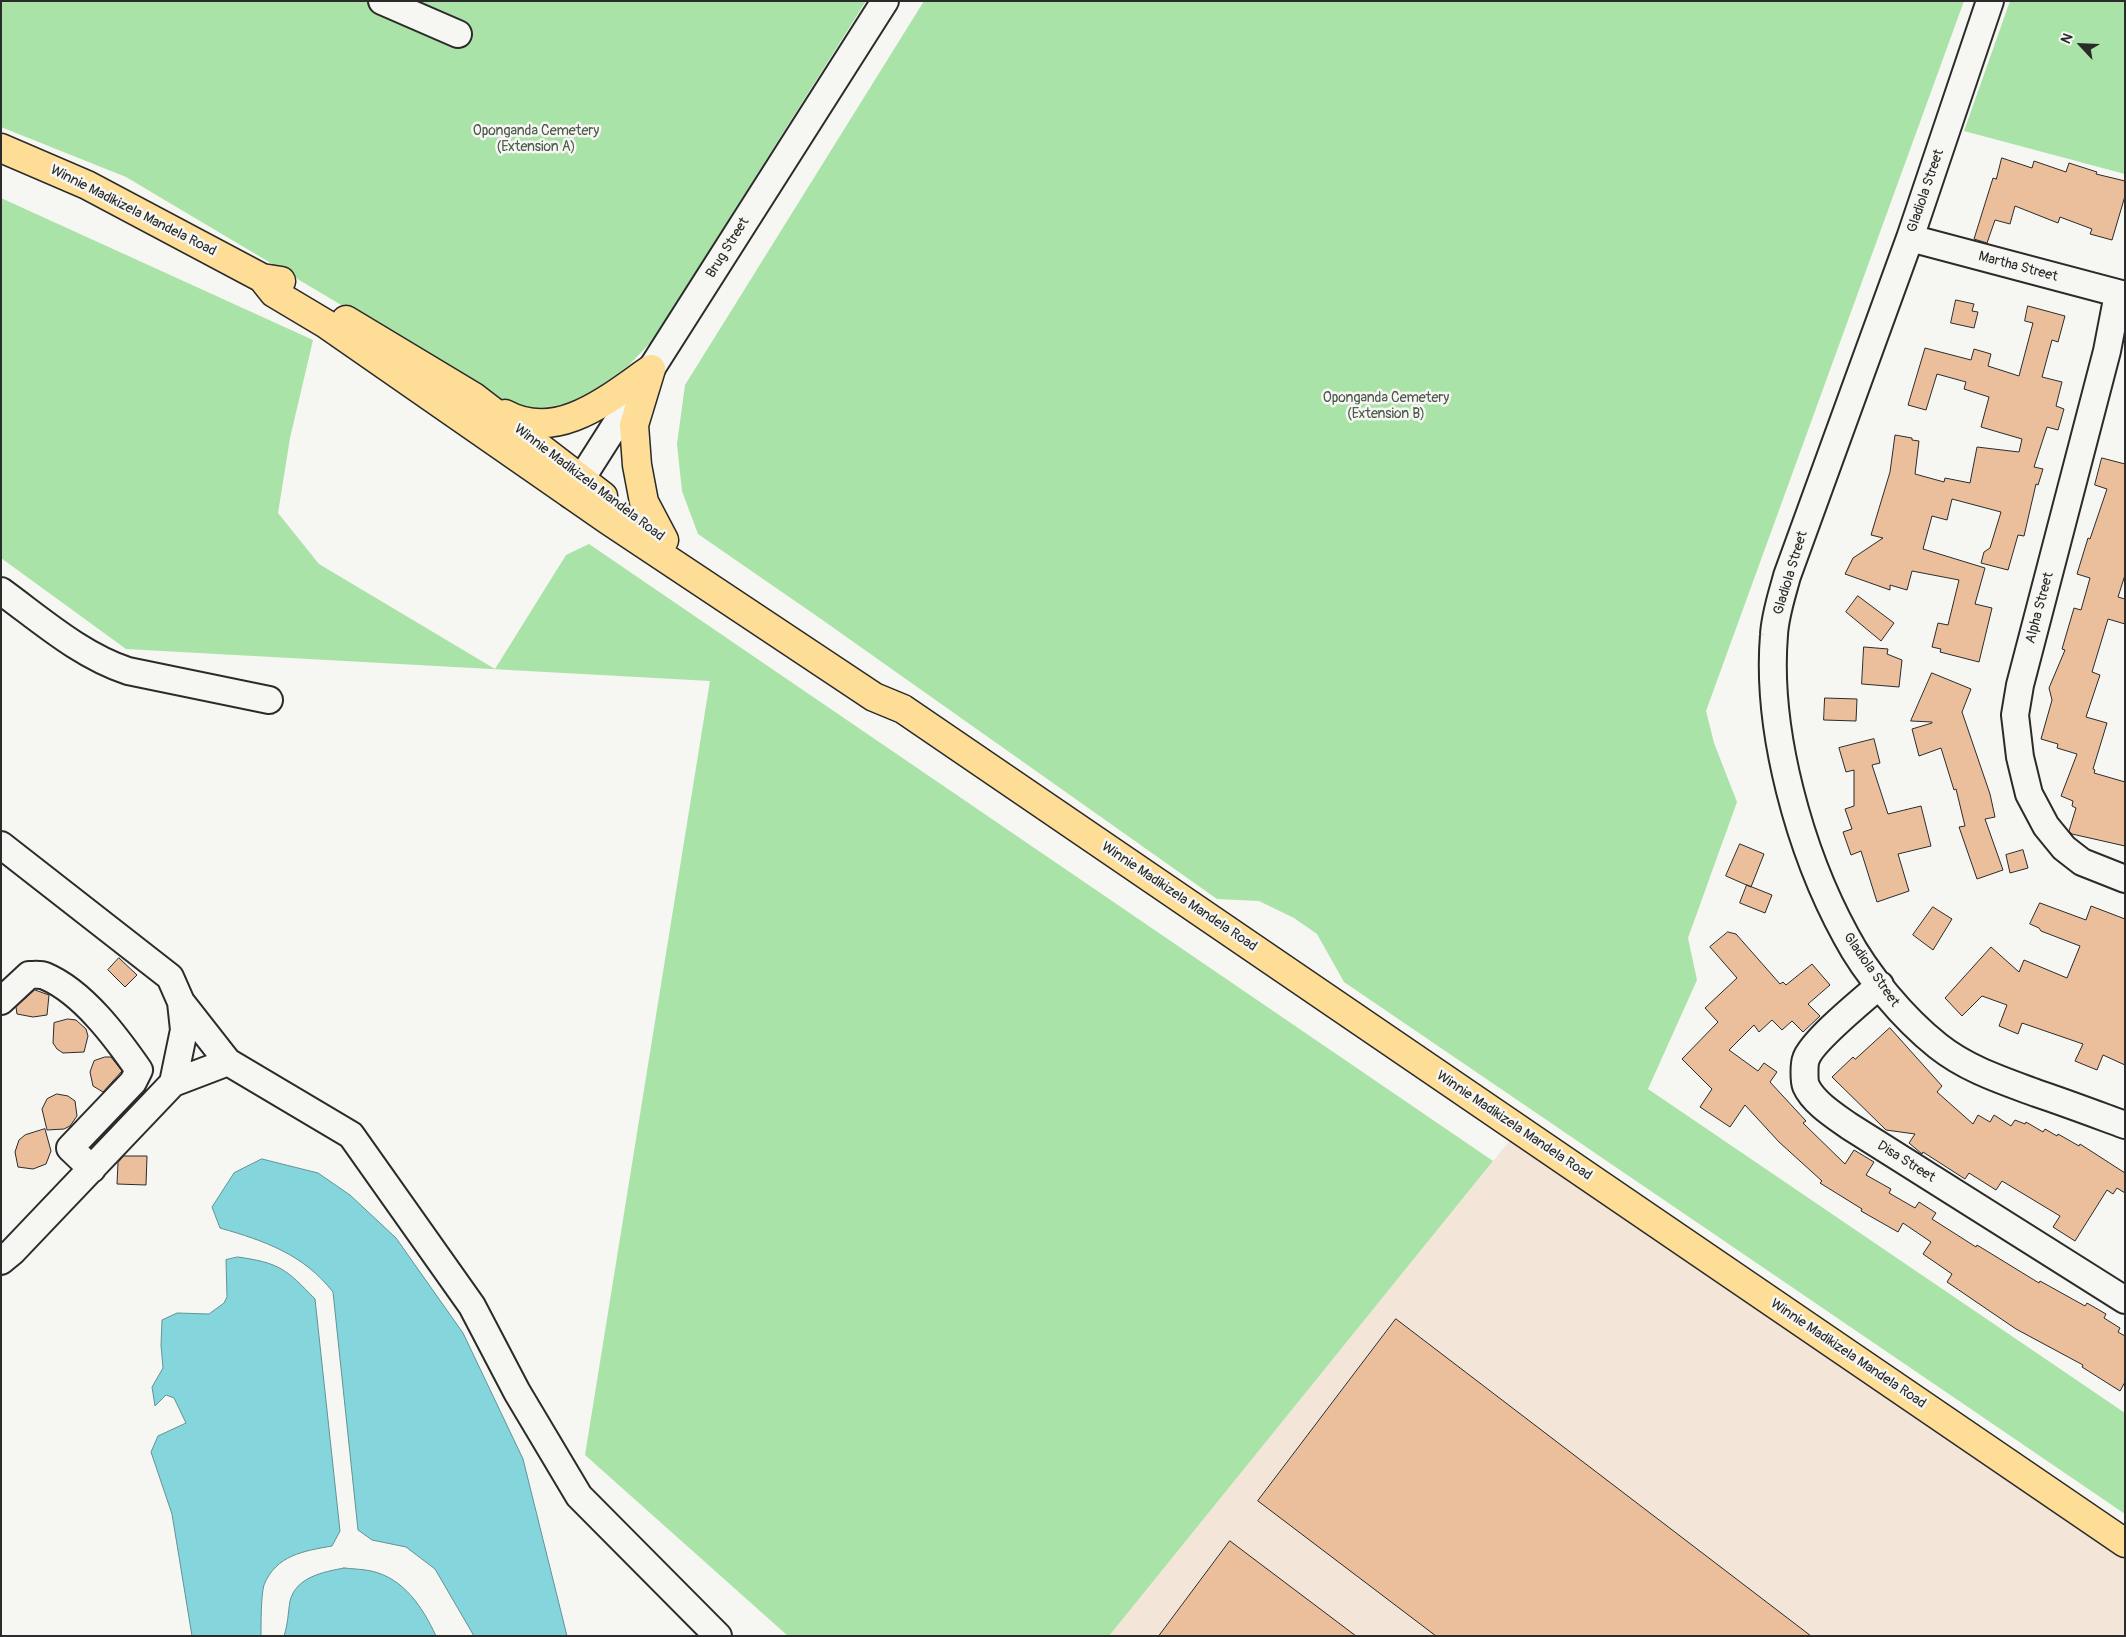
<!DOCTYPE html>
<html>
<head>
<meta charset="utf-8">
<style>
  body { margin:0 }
  #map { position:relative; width:2126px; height:1637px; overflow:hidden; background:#f6f6f2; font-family:Pangolin,sans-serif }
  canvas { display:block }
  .frame { position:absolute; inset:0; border:2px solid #2b2b2b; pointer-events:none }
  .north { position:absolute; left:2056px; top:20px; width:50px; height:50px; -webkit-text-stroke:4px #f6f6f2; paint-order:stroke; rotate:295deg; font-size:14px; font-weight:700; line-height:20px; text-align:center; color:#2b2b2b }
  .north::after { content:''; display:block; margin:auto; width:18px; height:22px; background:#2b2b2b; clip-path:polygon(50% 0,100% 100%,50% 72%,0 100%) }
</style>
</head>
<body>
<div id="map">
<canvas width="2126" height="1637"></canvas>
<div class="frame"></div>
<div class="north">N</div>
</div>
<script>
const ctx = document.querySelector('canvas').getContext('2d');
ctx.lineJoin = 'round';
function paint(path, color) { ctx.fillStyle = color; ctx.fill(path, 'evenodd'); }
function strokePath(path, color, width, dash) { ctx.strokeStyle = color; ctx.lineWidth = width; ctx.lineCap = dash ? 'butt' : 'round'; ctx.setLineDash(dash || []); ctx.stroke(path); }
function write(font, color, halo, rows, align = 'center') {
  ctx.font = font + ' Pangolin,sans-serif'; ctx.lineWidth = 5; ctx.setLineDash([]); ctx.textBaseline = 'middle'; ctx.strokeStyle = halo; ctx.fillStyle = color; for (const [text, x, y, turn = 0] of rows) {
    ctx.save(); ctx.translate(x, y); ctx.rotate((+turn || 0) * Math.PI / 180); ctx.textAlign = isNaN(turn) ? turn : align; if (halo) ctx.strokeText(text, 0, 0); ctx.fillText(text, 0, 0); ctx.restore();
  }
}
paint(new Path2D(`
  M 1519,1129 L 2125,1541 L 2125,1636 L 1109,1636 Z`), '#f3e6d8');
paint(new Path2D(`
  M 1,1 L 866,1 L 652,341 L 628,366 L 577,402 L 534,409 L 506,403 L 126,177 L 1,127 Z
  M 924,1 L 1964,1 L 1706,711 L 1714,743 L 1737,802 L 1688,938 L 1697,980 L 1648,1089 L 2125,1413 L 2125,1514 L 1344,982 L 1317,934 L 1294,918 L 1259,901 L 1217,899 L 821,619 L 698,534 L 682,491 L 677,444 L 685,385 Z
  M 2010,1 L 2125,1 L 2125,174 L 1964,131 Z
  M 1,198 L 313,340 L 290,438 L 278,513 L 319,564 L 495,669 L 566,555 L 589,544 L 1493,1161 L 1109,1636 L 788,1636 L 585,1455 L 710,681 L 126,649 L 1,558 Z`), '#aae3a7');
const water = new Path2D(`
  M 262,1159 L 318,1173 L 350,1195 L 396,1238 L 463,1333 L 523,1459 L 567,1636 L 474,1636 L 435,1569 L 406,1547 L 372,1540 L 358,1530 L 333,1292 C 303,1254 265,1241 220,1228 L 212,1207 L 234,1173 Z
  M 238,1257 C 280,1263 286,1269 315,1299 L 340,1531 L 332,1546 C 304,1551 276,1555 264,1585 C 261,1595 261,1623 261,1636 L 192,1636 L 172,1514 L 151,1452 L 158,1436 L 186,1423 L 174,1398 L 166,1395 L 155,1406 L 152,1387 L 163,1368 L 161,1345 L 162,1320 L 177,1313 L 209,1314 L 224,1303 L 227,1297 L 226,1260 Z
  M 344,1568 C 353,1569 362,1569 371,1571 C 404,1578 423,1608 436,1636 L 284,1636 C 288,1624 288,1613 290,1601 C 296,1577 323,1572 344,1568 Z`);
paint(water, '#85d6dc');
strokePath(water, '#619295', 1);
const building = new Path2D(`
  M 2002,158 L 2032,168 L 2034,161 L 2066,172 L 2069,163 L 2097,172 L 2096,174 L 2125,181 L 2125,196 L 2112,240 L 2090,234 L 2092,229 L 2060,217 L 2058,223 L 2015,206 L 2010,224 L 1995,220 L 1987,243 L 1974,239 L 1993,178 L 1996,179 Z
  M 1956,300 L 1974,304 L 1972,311 L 1978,312 L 1974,328 L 1951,323 Z
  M 2028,306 L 2065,316 L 2058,342 L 2052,340 L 2042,377 L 2062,382 L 2056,406 L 2064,409 L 2058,430 L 2047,427 L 2034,467 L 2043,469 L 2038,485 L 2036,484 L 2024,536 L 2018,535 L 2008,570 L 1981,563 L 1984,552 L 1990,548 L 2001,512 L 1952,499 L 1947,520 L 1932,516 L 1923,549 L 1985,568 L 1975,604 L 1992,608 L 1979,662 L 1940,652 L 1941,649 L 1932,647 L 1938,623 L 1948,625 L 1959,580 L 1912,571 L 1907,590 L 1890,585 L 1890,590 L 1845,574 L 1853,558 L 1883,538 L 1871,535 L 1890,472 L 1895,435 L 1912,438 L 1912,440 L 1919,441 L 1915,474 L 1944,482 L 1945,478 L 1970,483 L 1977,447 L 2019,452 L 2022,439 L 1981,427 L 1989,397 L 1964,389 L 1966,382 L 1937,374 L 1926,410 L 1908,405 L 1925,348 L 1971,360 L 1974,349 L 1991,354 L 1988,366 L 2019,376 L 2033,323 L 2025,321 Z
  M 2102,458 L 2125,464 L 2125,575 L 2118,597 L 2125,599 L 2125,624 L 2108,619 L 2092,672 L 2100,675 L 2086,717 L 2107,723 L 2093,769 L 2095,770 L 2094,773 L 2125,782 L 2125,846 L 2072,834 L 2069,831 L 2076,808 L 2072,806 L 2073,801 L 2061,796 L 2077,754 L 2057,748 L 2058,744 L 2041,739 L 2052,700 L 2049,688 L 2065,650 L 2062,649 L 2074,608 L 2081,610 L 2090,578 L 2077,574 L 2088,538 L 2090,539 L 2107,489 L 2095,485 Z
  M 1858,596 L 1894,623 L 1881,641 L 1846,612 Z
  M 1864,647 L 1888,649 L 1887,654 L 1902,660 L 1899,687 L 1862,684 Z
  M 1932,673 L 1971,689 L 1962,712 L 1990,794 L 1995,817 L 1985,819 L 2003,870 L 1977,879 L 1959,827 L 1965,826 L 1956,789 L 1954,790 L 1941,748 L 1919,756 L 1912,729 L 1932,723 L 1932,722 L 1911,721 Z
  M 1825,698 L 1857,699 L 1856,721 L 1824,720 Z
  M 1874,739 L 1880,763 L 1872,765 L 1888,814 L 1921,806 L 1931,846 L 1898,854 L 1909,891 L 1877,902 L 1861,851 L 1851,855 L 1843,832 L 1852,829 L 1845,809 L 1854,806 L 1854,770 L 1846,772 L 1839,748 Z
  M 1740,844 L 1764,854 L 1751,887 L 1726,876 Z
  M 2023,850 L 2028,868 L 2010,873 L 2006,855 Z
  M 1747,885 L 1772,895 L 1765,913 L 1740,903 Z
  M 2040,903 L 2086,920 L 2091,906 L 2125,919 L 2125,1065 L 2103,1055 L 2097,1070 L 2075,1061 L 2083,1044 L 2022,1023 L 2018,1034 L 1999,1026 L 2007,1005 L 1982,996 L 1962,1016 L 1945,998 L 1991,947 L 2019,972 L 2024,960 L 2067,978 L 2080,946 L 2041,931 L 2039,928 L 2030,924 Z
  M 1933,907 L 1952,919 L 1933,950 L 1913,935 Z
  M 1728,932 L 1736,934 L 1780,984 L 1783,982 L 1786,985 L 1812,964 L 1830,985 L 1808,1004 L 1820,1016 L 1803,1032 L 1792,1021 L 1782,1030 L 1772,1020 L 1759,1032 L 1754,1025 L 1729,1050 L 1758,1071 L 1764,1063 L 1777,1072 L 1770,1082 L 1806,1121 L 1803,1123 L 1845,1164 L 1854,1150 L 1874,1162 L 1866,1175 L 1891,1189 L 1889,1193 L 1915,1208 L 1919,1202 L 1936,1213 L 1932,1219 L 1976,1247 L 1977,1245 L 2039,1283 L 2040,1281 L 2085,1306 L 2087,1303 L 2106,1314 L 2104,1318 L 2120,1328 L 2118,1332 L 2125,1336 L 2125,1382 L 2120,1391 L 2082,1367 L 2083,1365 L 2016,1329 L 1947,1282 L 1952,1274 L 1923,1254 L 1931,1242 L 1903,1223 L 1898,1232 L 1861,1211 L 1862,1209 L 1820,1183 L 1822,1181 L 1779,1142 L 1745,1105 L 1730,1127 L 1700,1107 L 1712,1089 L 1682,1059 L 1718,1022 L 1705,1008 L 1737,978 L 1710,947 Z
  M 119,958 L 137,975 L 125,987 L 108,970 Z
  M 35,990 L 49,995 L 47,1015 L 33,1017 L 17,1014 L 16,1007 Z
  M 68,1019 L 76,1020 L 86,1029 L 88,1036 L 84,1052 L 63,1053 L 57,1049 L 53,1043 L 54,1023 Z
  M 1890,1028 L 1942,1086 L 1937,1092 L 1973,1124 L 1978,1115 L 1990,1122 L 1994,1115 L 2011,1126 L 2015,1120 L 2025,1124 L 2026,1122 L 2043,1132 L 2045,1129 L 2057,1136 L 2058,1134 L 2079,1146 L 2080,1144 L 2125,1173 L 2125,1193 L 2117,1188 L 2113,1194 L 2107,1190 L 2075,1241 L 2053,1227 L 2060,1216 L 2002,1181 L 1996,1190 L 1969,1173 L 1965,1179 L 1923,1152 L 1922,1154 L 1909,1143 L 1915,1134 L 1886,1130 L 1832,1077 L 1853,1057 L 1855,1059 Z
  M 105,1057 L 111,1057 L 122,1071 L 103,1092 L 93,1086 L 90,1072 L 94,1061 Z
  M 57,1094 L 68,1096 L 75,1101 L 77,1116 L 70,1126 L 64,1129 L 47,1130 L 42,1109 L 47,1099 Z
  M 45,1129 L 51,1151 L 46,1164 L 33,1169 L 18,1167 L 15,1152 L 19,1140 L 25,1135 Z
  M 124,1156 L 147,1156 L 146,1185 L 117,1184 L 118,1163 Z
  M 1396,1319 L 1811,1636 L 1436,1636 L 1258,1501 Z
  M 1230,1541 L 1356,1636 L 1159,1636 Z`);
paint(building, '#ecbf9c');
strokePath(building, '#2b2b2b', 1);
const minor = new Path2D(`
  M 382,1 L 458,34
  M 1990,1 L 1910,238 L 1787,576 C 1782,595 1775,615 1774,635 C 1766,731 1800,852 1846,936 C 1866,974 1904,1019 1938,1046 C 1967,1069 2001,1080 2036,1093 C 2066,1103 2095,1114 2125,1125
  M 1910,238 L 2125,295
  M 2118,294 L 2107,351 L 2020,685 L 2015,715 L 2020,757 L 2029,794 L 2046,826 L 2064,848 L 2082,862 L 2125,879
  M 571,495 L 885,1
  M 1,591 C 41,620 80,655 128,671 L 269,700
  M 1,845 L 170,977 L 181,1002 L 184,1030 L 173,1083
  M 1880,985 C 1864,999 1812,1041 1806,1059 C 1804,1064 1804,1081 1806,1086 C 1813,1102 1835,1116 1849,1126 L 2125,1300
  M 1,1001 L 29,975 C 34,975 40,974 45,976 C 83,992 116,1037 139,1070 L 133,1082 L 70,1148 L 92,1169
  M 181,1002 L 228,1062
  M 1,1261 L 12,1252 L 173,1083 L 228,1062 L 351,1135 L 472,1306 L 517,1392 L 579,1496 L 718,1636`);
const major = new Path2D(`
  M 1,148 L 87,185 L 262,278 L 281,281
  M 262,278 L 274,293 L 326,324 L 608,520 L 874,697 L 903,709 L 2125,1543
  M 346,320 L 474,397 L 603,496
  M 651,369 L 634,425 L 637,465 L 644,502 L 664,540
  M 505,414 C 558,443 609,398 651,369`);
strokePath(minor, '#2b2b2b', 30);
strokePath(major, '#2b2b2b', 31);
strokePath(minor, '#f6f6f2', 26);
strokePath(major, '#fedd96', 28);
write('14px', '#4b594a', '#f6f6f2', [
  ["Oponganda Cemetery",536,131],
  ["(Extension A)",536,147],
  ["Oponganda Cemetery",1386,398],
  ["(Extension B)",1386,414]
]);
write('14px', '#2b2b2b', '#f6f6f2', [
  ["Gladiola Street",1926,191,-71],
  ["Winnie Madikizela Mandela Road",133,211,27],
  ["Brug Street",728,248,-58],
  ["Martha Street",2018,267,15],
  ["Winnie Madikizela Mandela Road",589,483,37],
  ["Gladiola Street",1791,573,-73],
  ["Alpha Street",2040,608,-75],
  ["Winnie Madikizela Mandela Road",1179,897,34],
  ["Gladiola Street",1871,970,55],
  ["Winnie Madikizela Mandela Road",1514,1126,34],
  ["Disa Street",1906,1162,32],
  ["Winnie Madikizela Mandela Road",1848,1354,34]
]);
</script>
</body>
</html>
